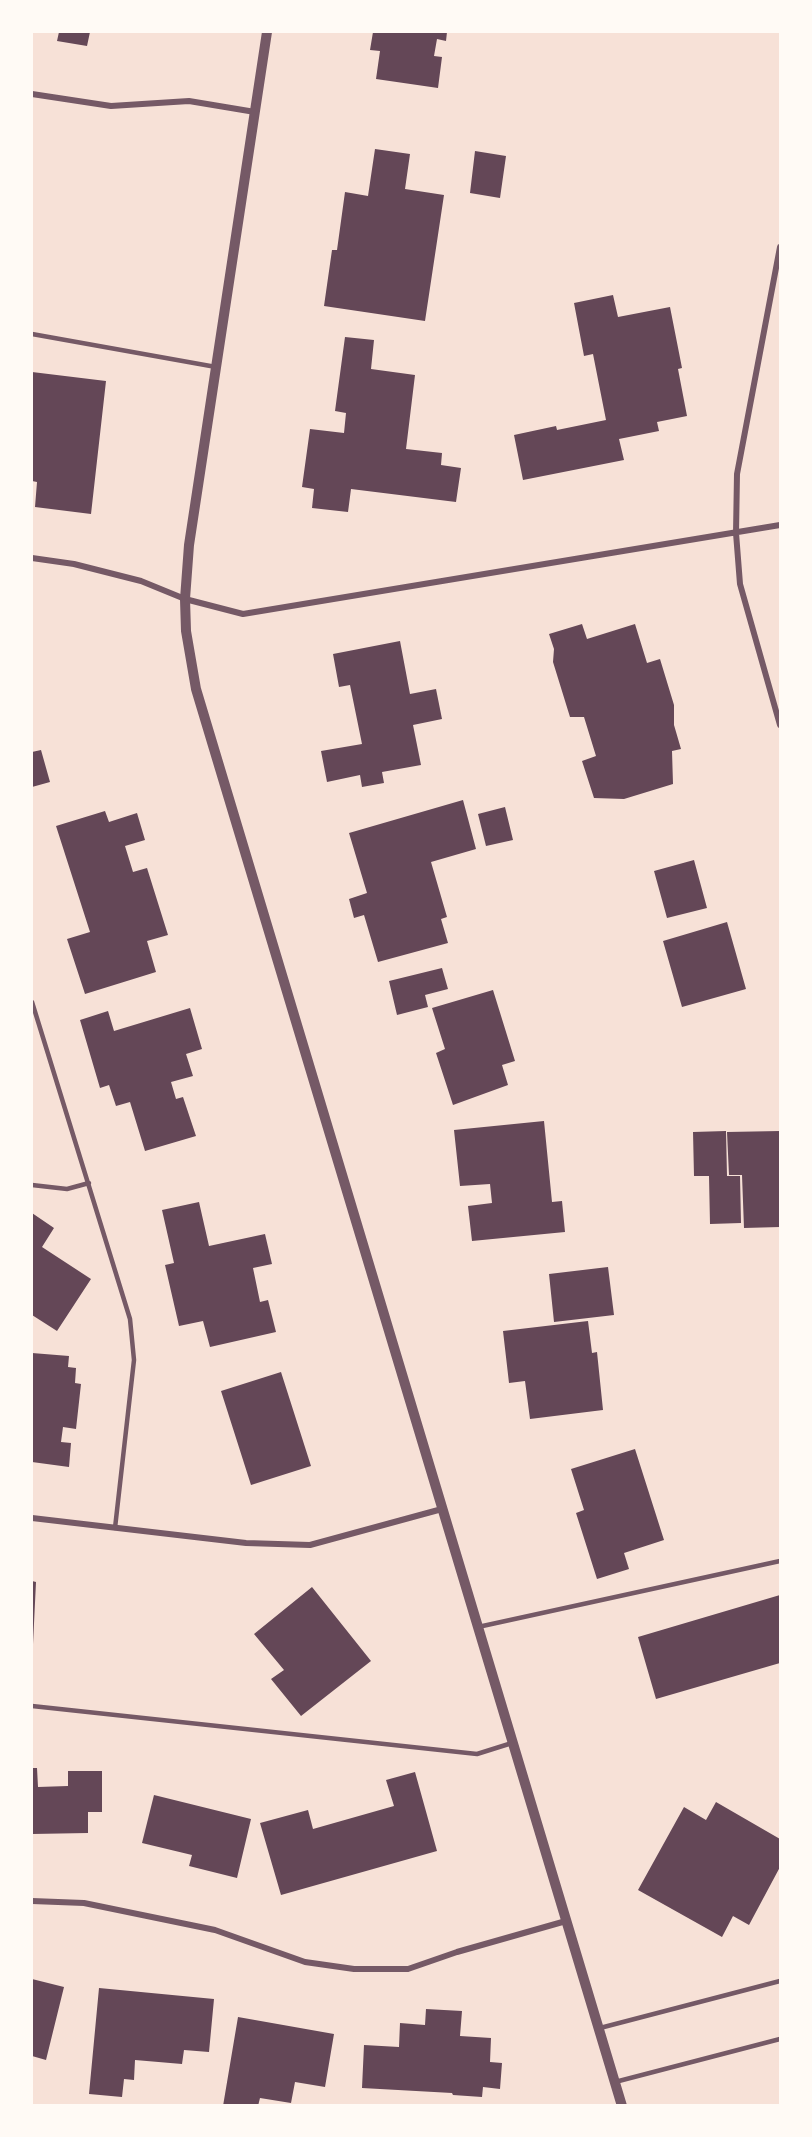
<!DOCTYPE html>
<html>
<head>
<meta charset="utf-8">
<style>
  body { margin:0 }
  #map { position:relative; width:812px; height:2137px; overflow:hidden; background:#f7e1d7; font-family:"Nunito Sans",sans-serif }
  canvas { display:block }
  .frame { position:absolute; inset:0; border:33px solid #fffaf5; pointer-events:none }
</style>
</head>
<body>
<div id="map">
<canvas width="812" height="2137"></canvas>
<div class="frame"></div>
</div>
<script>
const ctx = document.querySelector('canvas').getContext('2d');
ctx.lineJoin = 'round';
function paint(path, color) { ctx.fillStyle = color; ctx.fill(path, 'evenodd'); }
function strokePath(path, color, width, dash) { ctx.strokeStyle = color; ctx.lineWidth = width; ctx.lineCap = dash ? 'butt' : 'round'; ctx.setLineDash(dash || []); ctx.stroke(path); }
paint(new Path2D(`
  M 59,32 L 90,32 L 87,46 L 57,41 Z
  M 373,32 L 447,32 L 446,41 L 437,39 L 434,56 L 442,57 L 438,88 L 376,79 L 380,51 L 370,50 Z
  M 375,149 L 410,154 L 405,189 L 444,195 L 425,321 L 324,306 L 332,250 L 337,250 L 345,192 L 368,196 Z
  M 475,151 L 506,156 L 500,198 L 470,193 Z
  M 613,295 L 618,317 L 670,307 L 682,368 L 678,369 L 687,416 L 657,422 L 659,431 L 619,439 L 624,460 L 523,480 L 514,435 L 556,426 L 557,430 L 606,420 L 593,354 L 584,356 L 574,303 Z
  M 345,337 L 374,340 L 371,369 L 415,375 L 406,449 L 442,453 L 441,465 L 461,468 L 456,502 L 351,489 L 348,512 L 312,508 L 314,489 L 302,487 L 310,429 L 344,433 L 346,413 L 335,411 Z
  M 32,372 L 106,381 L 91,514 L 35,507 L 37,482 L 32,481 Z
  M 582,624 L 587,639 L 635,624 L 647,663 L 660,659 L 674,705 L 674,725 L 681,749 L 672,751 L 673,784 L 624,799 L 594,798 L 582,761 L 596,756 L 584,717 L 570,717 L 553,662 L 554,649 L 549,634 Z
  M 400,641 L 410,694 L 436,689 L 442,719 L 413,725 L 421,765 L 382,772 L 384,783 L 362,787 L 360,775 L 327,782 L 321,751 L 362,744 L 350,685 L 339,687 L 333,654 Z
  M 41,750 L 50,782 L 32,787 L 32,752 Z
  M 463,800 L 476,849 L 431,862 L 447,917 L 441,919 L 448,943 L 378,962 L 364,915 L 354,918 L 349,899 L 367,893 L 349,833 Z
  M 505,807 L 513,840 L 486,846 L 478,814 Z
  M 105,811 L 109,822 L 137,813 L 145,840 L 125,846 L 133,872 L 147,868 L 168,935 L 147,941 L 156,972 L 85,994 L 67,939 L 90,932 L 56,826 Z
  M 694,860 L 707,908 L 667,918 L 654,871 Z
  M 727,922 L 746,989 L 682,1007 L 663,941 Z
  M 442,968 L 448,989 L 425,995 L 428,1007 L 397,1015 L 389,981 Z
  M 493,990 L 515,1061 L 502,1065 L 508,1085 L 453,1105 L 436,1053 L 445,1049 L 432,1008 Z
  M 190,1008 L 202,1049 L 186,1054 L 193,1076 L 171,1082 L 176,1099 L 183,1097 L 196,1136 L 145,1151 L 130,1102 L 116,1106 L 109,1085 L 100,1088 L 80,1020 L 108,1011 L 114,1031 Z
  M 544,1121 L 552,1202 L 562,1201 L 565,1232 L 472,1241 L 468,1206 L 492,1203 L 490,1184 L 460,1186 L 454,1130 Z
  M 726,1131 L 727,1176 L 740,1176 L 741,1223 L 710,1224 L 709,1176 L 694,1176 L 693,1132 Z
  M 780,1131 L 780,1227 L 744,1228 L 742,1175 L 729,1175 L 727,1132 Z
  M 199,1202 L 209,1246 L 265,1234 L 272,1264 L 253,1268 L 260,1302 L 268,1300 L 276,1332 L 210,1347 L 203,1321 L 179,1326 L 165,1265 L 174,1263 L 162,1210 Z
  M 32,1213 L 54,1228 L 42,1247 L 91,1279 L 57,1331 L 32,1315 Z
  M 608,1267 L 614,1315 L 554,1322 L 549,1274 Z
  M 588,1321 L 592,1353 L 597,1352 L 603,1410 L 530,1419 L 525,1381 L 509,1383 L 503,1331 Z
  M 32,1353 L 69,1356 L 68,1367 L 76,1368 L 75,1383 L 81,1384 L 76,1429 L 63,1427 L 61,1442 L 71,1443 L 69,1467 L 32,1462 Z
  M 281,1372 L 311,1466 L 251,1485 L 221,1391 Z
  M 635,1449 L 664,1540 L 624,1553 L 629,1569 L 597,1579 L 576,1513 L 584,1510 L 571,1469 Z
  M 32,1581 L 36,1582 L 33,1644 L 32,1644 Z
  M 312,1587 L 371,1661 L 301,1716 L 271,1679 L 284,1670 L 254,1634 Z
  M 780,1595 L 780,1663 L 656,1699 L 638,1637 Z
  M 32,1768 L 37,1768 L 38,1787 L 68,1786 L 68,1771 L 102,1771 L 102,1812 L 88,1812 L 88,1833 L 32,1834 Z
  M 415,1772 L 437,1851 L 281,1895 L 260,1823 L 308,1810 L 313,1829 L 394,1806 L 386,1780 Z
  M 154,1795 L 251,1819 L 237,1878 L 189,1866 L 192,1855 L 142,1843 Z
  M 716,1802 L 780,1839 L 780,1867 L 749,1925 L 733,1916 L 722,1937 L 638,1890 L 684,1807 L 706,1820 Z
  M 32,1979 L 64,1987 L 46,2060 L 32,2056 Z
  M 99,1988 L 214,1999 L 209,2052 L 184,2050 L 182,2064 L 135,2060 L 134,2080 L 124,2079 L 122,2097 L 89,2094 Z
  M 426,2009 L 462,2011 L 460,2036 L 491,2038 L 490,2062 L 502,2063 L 500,2089 L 483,2087 L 482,2097 L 453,2095 L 452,2093 L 362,2088 L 364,2045 L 399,2047 L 400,2023 L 425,2025 Z
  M 238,2017 L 334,2034 L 325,2087 L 295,2082 L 291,2103 L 260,2098 L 258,2106 L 223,2106 Z`), '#644757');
strokePath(new Path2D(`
  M 32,334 L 216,367
  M 32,1002 L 130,1319 L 134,1360 L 115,1528
  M 32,1185 L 67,1189 L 89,1183
  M 478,1627 L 780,1561
  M 32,1706 L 477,1754 L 512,1743
  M 600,2028 L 780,1981
  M 615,2082 L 780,2039`), '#755966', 4.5);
strokePath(new Path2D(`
  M 32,94 L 111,106 L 189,101 L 255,112
  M 780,247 L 737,474 L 736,533 L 740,584 L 780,725
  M 32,558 L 74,564 L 141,581 L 185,599 L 243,614 L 780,525
  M 32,1518 L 246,1543 L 310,1545 L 442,1509
  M 32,1901 L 84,1903 L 215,1930 L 305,1962 L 354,1969 L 408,1969 L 457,1952 L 566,1921`), '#755966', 6);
strokePath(new Path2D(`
  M 267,32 L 189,545 L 185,599 L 186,631 L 196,689 L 622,2106`), '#755966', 10);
</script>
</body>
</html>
